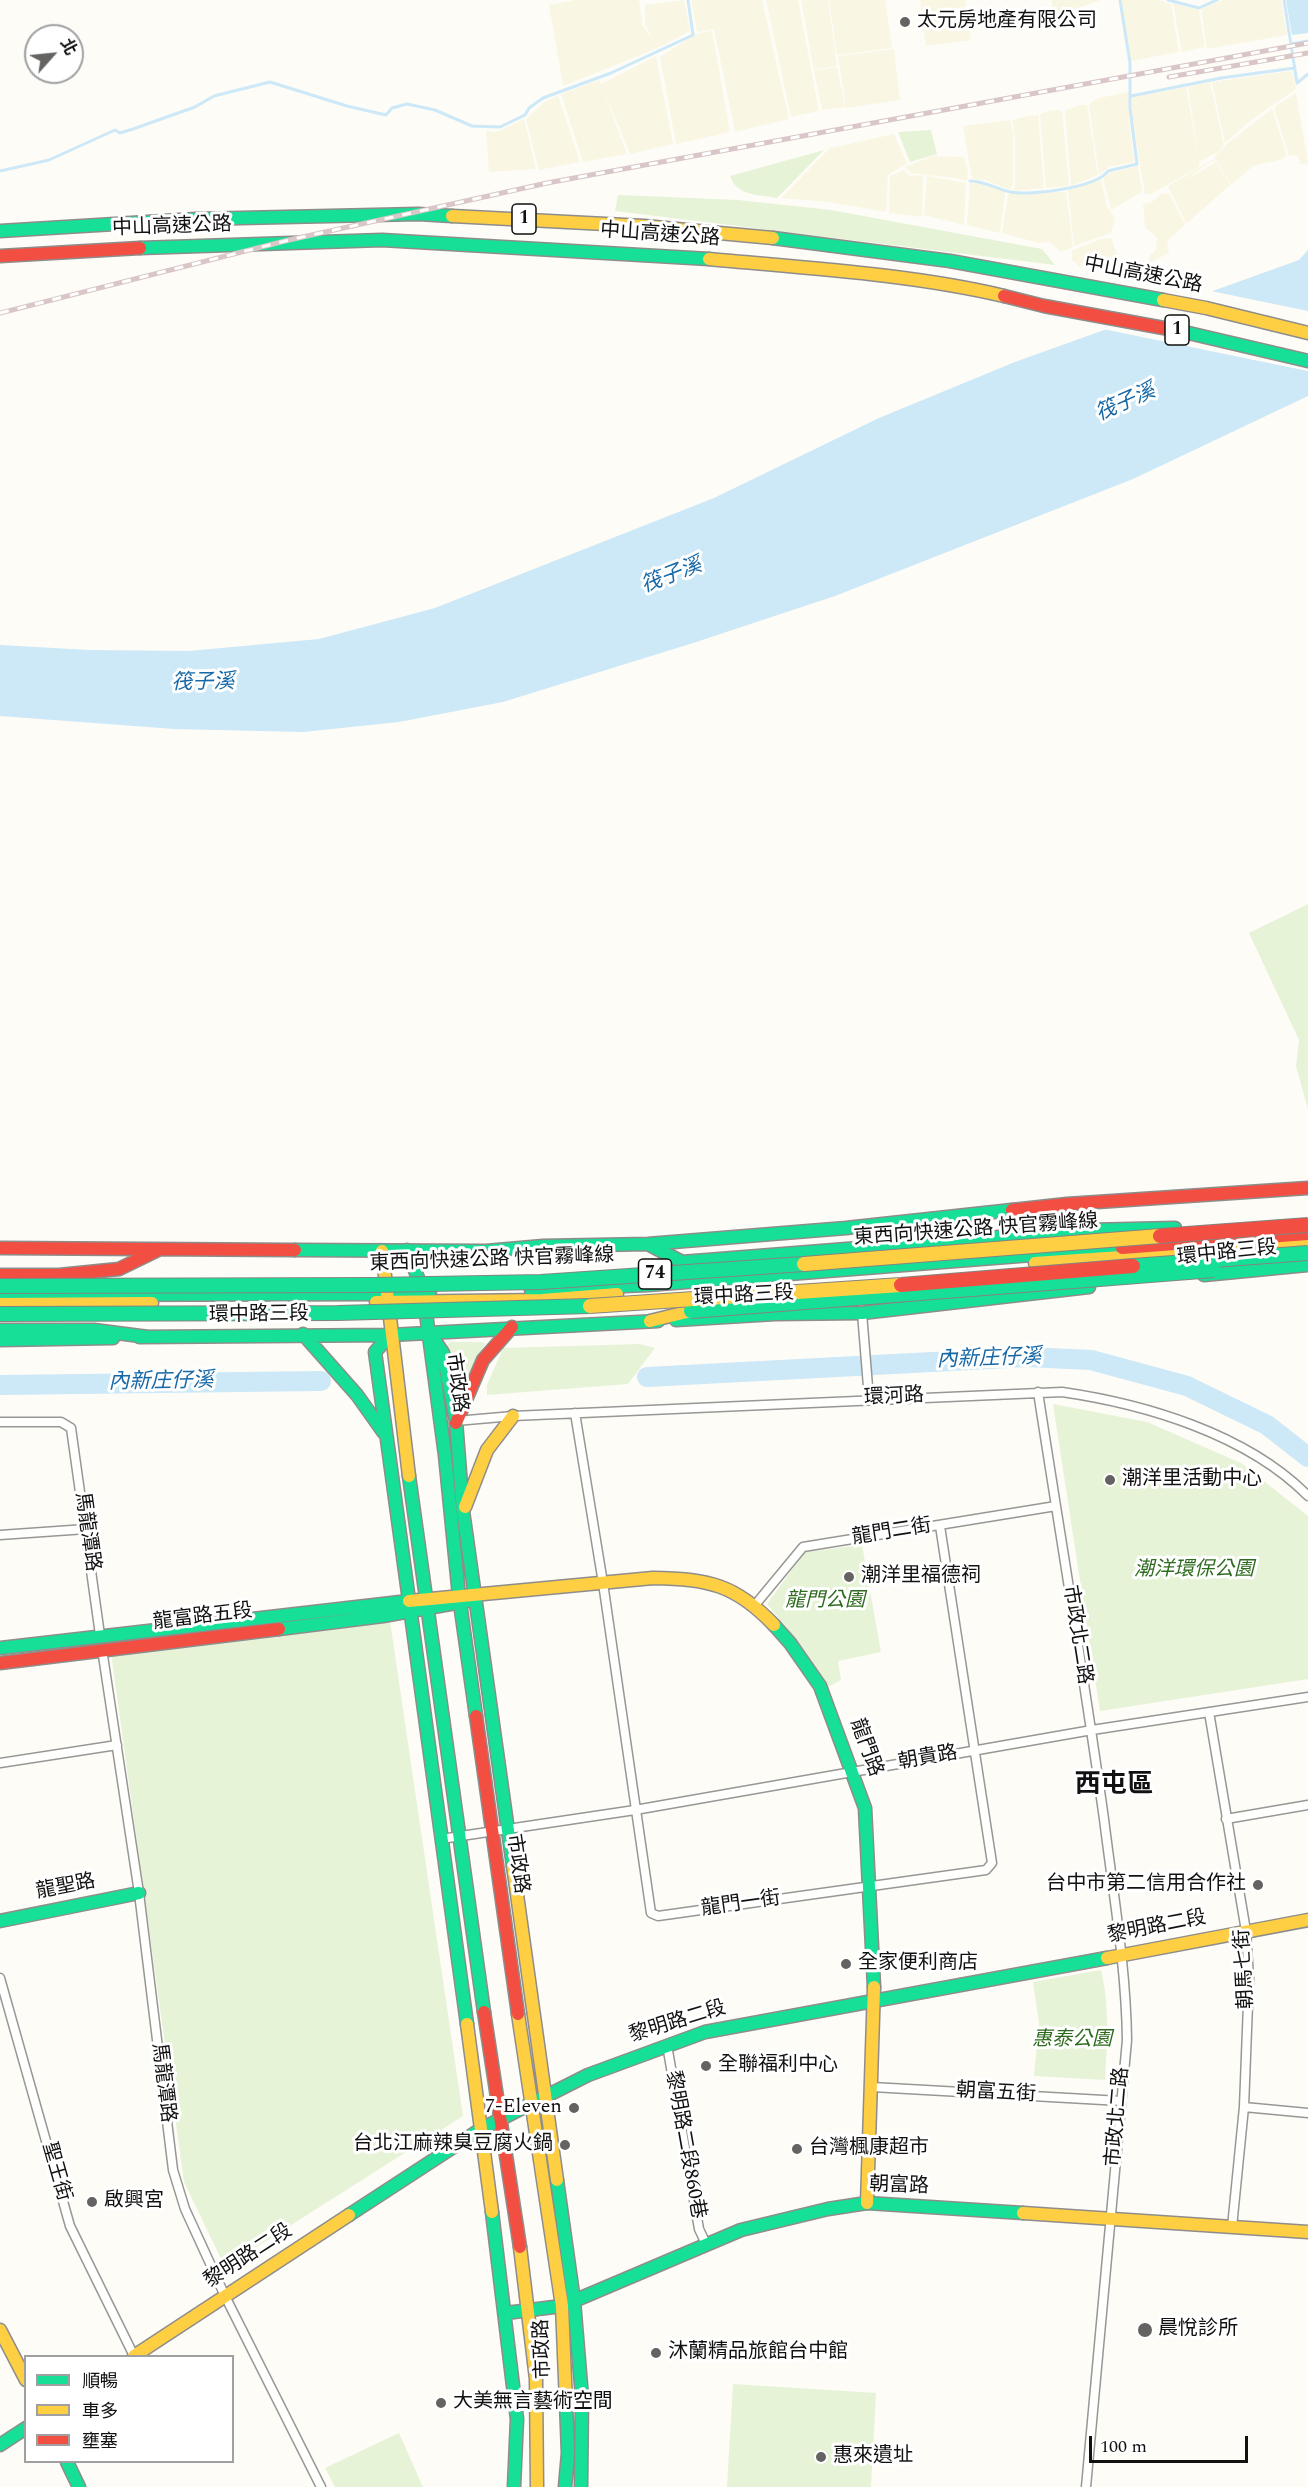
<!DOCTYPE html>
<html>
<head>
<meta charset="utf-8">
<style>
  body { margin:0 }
  #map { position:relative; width:1308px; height:2487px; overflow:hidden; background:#fdfcf7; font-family:Spectral,"Noto Sans TC",serif }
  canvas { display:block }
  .legend { position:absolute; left:24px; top:2355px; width:210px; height:108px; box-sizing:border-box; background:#fff; border:2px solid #a0a0a0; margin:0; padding:8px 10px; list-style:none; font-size:18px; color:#111 }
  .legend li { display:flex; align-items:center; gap:12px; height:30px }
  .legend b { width:30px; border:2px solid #a0a0a0 }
  .north { position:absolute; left:24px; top:24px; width:60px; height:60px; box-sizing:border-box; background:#fff; border:2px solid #a0a0a0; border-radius:50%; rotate:63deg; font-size:16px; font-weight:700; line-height:24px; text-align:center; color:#111 }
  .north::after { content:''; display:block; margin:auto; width:21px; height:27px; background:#646362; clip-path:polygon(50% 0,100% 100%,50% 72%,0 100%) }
  .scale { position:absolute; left:1089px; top:2436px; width:159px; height:27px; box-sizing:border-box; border:3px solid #111; border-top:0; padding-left:8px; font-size:18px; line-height:21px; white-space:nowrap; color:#111; -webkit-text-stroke:4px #fff; paint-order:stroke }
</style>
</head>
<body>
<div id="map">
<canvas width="1308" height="2487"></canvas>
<ul class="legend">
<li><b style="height:8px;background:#16e098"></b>順暢</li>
<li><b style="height:8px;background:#ffcf43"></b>車多</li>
<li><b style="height:8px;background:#f24e42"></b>壅塞</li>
</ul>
<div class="north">北</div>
<div class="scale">100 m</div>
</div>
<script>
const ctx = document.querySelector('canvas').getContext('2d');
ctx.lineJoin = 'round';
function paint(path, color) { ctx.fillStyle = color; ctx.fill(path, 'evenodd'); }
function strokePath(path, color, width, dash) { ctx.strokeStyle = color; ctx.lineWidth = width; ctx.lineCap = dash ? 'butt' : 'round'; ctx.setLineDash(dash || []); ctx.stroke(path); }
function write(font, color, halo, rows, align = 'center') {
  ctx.font = font + ' Spectral,"Noto Sans TC",serif'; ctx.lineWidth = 6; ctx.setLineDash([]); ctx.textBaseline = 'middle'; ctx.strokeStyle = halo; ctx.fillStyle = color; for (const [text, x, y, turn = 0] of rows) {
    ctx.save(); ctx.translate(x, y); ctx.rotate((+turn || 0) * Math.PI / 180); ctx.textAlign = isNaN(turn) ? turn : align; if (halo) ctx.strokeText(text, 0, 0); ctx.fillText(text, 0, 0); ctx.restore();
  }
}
paint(new Path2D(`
  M 575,0 L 639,0 L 643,26 L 653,40 L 645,24 L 645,5 L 684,0 L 690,31 L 658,48 L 563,86 L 549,5 Z
  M 691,0 L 762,0 L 789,119 L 735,132 L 714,29 L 697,32 Z
  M 766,0 L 798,0 L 819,111 L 791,117 Z
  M 801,0 L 828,0 L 837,66 L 814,70 Z
  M 829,0 L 885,0 L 892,48 L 837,55 Z
  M 920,0 L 965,0 L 971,40 L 926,46 Z
  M 1052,0 L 1101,0 L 1081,7 L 1053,22 Z
  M 1121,0 L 1159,0 L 1171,4 L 1179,52 L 1131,61 Z
  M 1223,0 L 1281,0 L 1287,35 L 1207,49 L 1201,9 Z
  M 1173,3 L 1199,10 L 1205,47 L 1182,52 Z
  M 712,31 L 730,132 L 676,144 L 660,57 L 696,34 Z
  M 894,49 L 900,100 L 846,108 L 838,56 Z
  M 656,56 L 673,144 L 630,154 L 602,86 L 627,154 L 583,162 L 561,94 L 599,80 L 601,84 Z
  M 837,67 L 845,107 L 822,110 L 814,71 Z
  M 1292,71 L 1296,89 L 1250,121 L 1225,143 L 1212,82 Z
  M 1210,82 L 1224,145 L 1218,152 L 1199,162 L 1199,167 L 1151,194 L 1145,194 L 1132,115 L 1132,97 L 1186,87 L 1199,161 L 1188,87 Z
  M 1129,92 L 1129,121 L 1134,162 L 1109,167 L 1099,175 L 1089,104 L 1099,98 Z
  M 1296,93 L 1308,163 L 1300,164 L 1298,155 L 1289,156 L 1274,107 Z
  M 558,96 L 580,162 L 539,170 L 526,119 L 544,102 Z
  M 1080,105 L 1087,105 L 1098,175 L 1071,186 L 1065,110 Z
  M 1272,109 L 1286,152 L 1285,156 L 1283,159 L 1253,166 L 1231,185 L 1214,157 L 1228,143 Z
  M 1052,110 L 1062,111 L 1069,186 L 1046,188 L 1040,114 Z
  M 1028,116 L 1038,115 L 1044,188 L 1012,191 L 1015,187 L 1015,137 L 1012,120 Z
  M 524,119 L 536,169 L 489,172 L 486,131 L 497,132 Z
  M 1010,120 L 1013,133 L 1013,186 L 1009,190 L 988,181 L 972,179 L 963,126 Z
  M 894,134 L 907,163 L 888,175 L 886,212 L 829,202 L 781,198 L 830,148 Z
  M 932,156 L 964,157 L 968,171 L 967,181 L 955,178 L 911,173 L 905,167 Z
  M 1214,159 L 1215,161 L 1210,162 L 1186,180 L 1216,162 L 1230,185 L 1186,224 L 1168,186 Z
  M 1138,166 L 1142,192 L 1111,210 L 1103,177 L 1110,173 Z
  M 904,170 L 909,176 L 923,175 L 922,217 L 889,213 L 890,176 Z
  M 927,176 L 966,183 L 964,225 L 924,215 Z
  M 1101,179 L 1107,206 L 1115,219 L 1111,233 L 1074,246 L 1068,190 Z
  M 970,183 L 984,184 L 1005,192 L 1000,233 L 967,225 Z
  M 1044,192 L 1066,192 L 1073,247 L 1061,252 L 1050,242 L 1039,243 L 1002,233 L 1008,194 Z
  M 1169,193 L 1185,225 L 1167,241 L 1169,253 L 1150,263 L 1148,257 L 1156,250 L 1157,238 L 1145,227 L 1143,204 L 1152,202 L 1161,194 Z
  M 1111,238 L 1117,254 L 1117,269 L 1092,265 L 1080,267 L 1072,260 L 1072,250 L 1101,239 Z`), '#f9f7e4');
paint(new Path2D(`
  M 931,130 L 937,154 L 910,162 L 898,132 Z
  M 824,150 L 777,198 C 760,195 736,196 730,176 Z
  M 618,195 L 738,200 L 831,210 L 1042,249 L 1055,265 L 615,211 Z
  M 1308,904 L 1308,1109 L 1296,1066 L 1299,1040 L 1249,933 Z
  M 450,1342 L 482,1342 L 485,1344 L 465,1380 L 459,1404 L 455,1395 L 447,1346 Z
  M 640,1344 L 655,1348 L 628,1384 L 487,1395 L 487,1385 L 503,1348 Z
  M 1053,1404 L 1147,1422 L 1241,1463 L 1308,1516 L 1308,1679 L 1100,1711 Z
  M 862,1545 L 881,1652 L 838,1661 L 841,1680 L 828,1687 L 795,1638 L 767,1604 L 805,1552 Z
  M 390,1621 L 463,2116 L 225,2267 L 184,2182 L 111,1653 Z
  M 1101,1970 C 1110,2007 1107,2043 1105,2080 L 1034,2076 L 1039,2024 L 1033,1982 Z
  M 733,2384 L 876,2393 L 871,2487 L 727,2487 Z
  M 399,2433 L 423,2487 L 335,2487 L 325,2468 Z`), '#e7f3d7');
paint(new Path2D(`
  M 1286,0 L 1308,0 L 1308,33 L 1292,35 Z
  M 1308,250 L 1308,396 L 1133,479 L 835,596 L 693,643 L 503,702 L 399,722 L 303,732 L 174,729 L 0,716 L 0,645 L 89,650 L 189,651 L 319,639 L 435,608 L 714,498 L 879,418 L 1015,362 L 1299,260 Z`), '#cde8f7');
paint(new Path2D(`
  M 1206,290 L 1308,311 L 1308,371 L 1098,328 Z`), '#fdfcf7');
strokePath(new Path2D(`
  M 1168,0 L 1199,8 L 1217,0
  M 1284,0 L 1297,83 L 1308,74
  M 1291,44 L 1308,41
  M 1131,96 L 1221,78 L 1295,68
  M 0,171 L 49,160 L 115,130 L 120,133 L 133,129 L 195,107 L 214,96 L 270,82 L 347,106 L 386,115 L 392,108 L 407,104 L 435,110 L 472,126 L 500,127 L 525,115 L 529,108 L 543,98 L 611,73 L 693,35 L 688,0
  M 970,181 C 985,181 996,189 1010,192 C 1030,196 1096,188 1108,171 L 1137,164 L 1130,108 L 1130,63 L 1120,0`), '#cde8f7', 3);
strokePath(new Path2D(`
  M 647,1377 L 1027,1357 L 1091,1360 L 1187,1386 L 1267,1425 L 1308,1457
  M 0,1385 L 321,1381`), '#cde8f7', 20);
const street = new Path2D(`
  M 862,1313 L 869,1399
  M 1038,1392 C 1060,1534 1084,1676 1104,1819 C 1113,1892 1126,1966 1127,2040 L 1086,2487
  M 575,1413 L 603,1583 L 651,1913 L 658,1916 L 986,1870 L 992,1863 L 940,1526
  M 456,1421 L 513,1416 L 1062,1392 C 1145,1404 1247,1434 1308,1496
  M 0,1422 L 61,1422 L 71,1428 L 100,1635
  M 0,1535 L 86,1529
  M 755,1605 L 803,1547 L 1056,1506
  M 102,1649 L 139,1893 L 173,2170 L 185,2209 L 225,2296 L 321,2487
  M 1209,1712 L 1246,1931 L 1249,1978 L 1244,2107 L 1232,2227
  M 0,1763 L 117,1745
  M 1226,1819 L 1308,1805
  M 441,1839 L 635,1810 L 1092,1730 L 1308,1697
  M 0,1978 L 70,2226 L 134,2356
  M 667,2045 L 699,2229 L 706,2244
  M 872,2087 L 1121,2101
  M 1244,2107 L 1308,2113`);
const fast = new Path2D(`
  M 0,231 L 196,219 L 418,214 L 452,216
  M 773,238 L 950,261 L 1163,300
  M 140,248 L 382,240 L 709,259
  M 1180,331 L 1308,361
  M 648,1244 L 682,1262 L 1087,1230 L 1175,1228
  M 295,1250 L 486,1251 L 543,1246 L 648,1244 L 846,1228 L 1012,1210
  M 407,1250 L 423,1291 L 445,1455 L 459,1596 L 476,1716
  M 1204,1275 L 1308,1265
  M 531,1290 L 648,1285 L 1122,1248
  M 0,1295 L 387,1294 L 430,1291
  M 676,1320 L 775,1314 L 862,1313 L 1089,1287
  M 0,1330 L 94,1330 L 148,1337
  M 303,1334 L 357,1395 L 384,1433
  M 390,1335 L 375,1352 L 467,2024
  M 431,1335 L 443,1353 L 456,1421 L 463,1511 L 513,1866
  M 139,1337 L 390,1335 L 658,1321
  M 0,1340 L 113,1338
  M 409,1476 L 484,2012
  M 774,1625 L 790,1643 L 820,1686 L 865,1808 L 874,1987
  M 279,1629 L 383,1616 L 467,1601
  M 0,1648 L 409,1601
  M 0,1921 L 139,1893
  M 557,2180 L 574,2301 L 582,2397 L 581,2487
  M 492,2212 L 517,2419 L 514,2487
  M 349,2215 L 481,2129 L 588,2075 L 705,2032 L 1107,1958
  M 506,2313 L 562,2306 L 741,2230 L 828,2209 L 867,2203 L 1023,2213
  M 0,2445 L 26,2428
  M 67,2462 L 79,2487
  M 565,2487 L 568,2453 L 566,2403`);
const slow = new Path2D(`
  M 452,216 L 644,226 L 773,238
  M 709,259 C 805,268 911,274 1004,296
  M 1163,300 L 1206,308 L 1308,333
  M 382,1251 L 409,1476
  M 1035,1263 L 1308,1244
  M 376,1302 L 542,1300 L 617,1294
  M 0,1304 L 152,1303
  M 650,1321 L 691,1311
  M 465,1507 L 487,1450 L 513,1416
  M 409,1601 L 653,1578 C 708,1579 735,1584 774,1625
  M 513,1866 L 557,2180
  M 1107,1958 L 1308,1920
  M 518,2014 L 562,2306 L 566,2403
  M 467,2024 L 492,2212
  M 867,2203 L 874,1987
  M 1023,2213 L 1308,2232
  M 520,2247 L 536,2379 L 537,2487
  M 0,2330 L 26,2380
  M 134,2356 L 349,2215`);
const jam = new Path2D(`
  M 0,256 L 140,248
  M 1004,296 L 1044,306 L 1180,331
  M 1012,1210 L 1067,1204 L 1308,1188
  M 0,1248 L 295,1250
  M 1122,1248 L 1308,1234
  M 0,1275 L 59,1275 L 119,1269 L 158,1250
  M 456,1423 L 483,1360 L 512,1327
  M 0,1663 L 279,1629
  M 476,1716 L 518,2014
  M 484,2012 L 520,2247`);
strokePath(street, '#979795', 11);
strokePath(fast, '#8e8d8b', 15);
strokePath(slow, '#8e8d8b', 15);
strokePath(jam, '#8e8d8b', 15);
strokePath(street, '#fffffe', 8);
strokePath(fast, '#16e098', 12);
strokePath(slow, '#ffcf43', 12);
strokePath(jam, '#f24e42', 12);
const rail = new Path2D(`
  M 1169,77 L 1308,53
  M 0,313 L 289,240 L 547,183 L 1308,43`);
strokePath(rail, '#d9c6c7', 5);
strokePath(rail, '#fff', 3, [9]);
const fastBridge = new Path2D(`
  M 1133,1266 L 1308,1253
  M 0,1286 L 374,1285 L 541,1282 L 804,1264
  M 691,1311 L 1214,1270
  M 0,1314 L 338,1313 L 590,1306`);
const slowBridge = new Path2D(`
  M 804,1264 L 1160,1236
  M 590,1306 L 901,1285`);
const jamBridge = new Path2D(`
  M 1160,1236 L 1308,1225
  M 901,1285 L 1133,1266`);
strokePath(fastBridge, '#858482', 16, []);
strokePath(slowBridge, '#858482', 16, []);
strokePath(jamBridge, '#858482', 16, []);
strokePath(fastBridge, '#16e098', 14);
strokePath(slowBridge, '#ffcf43', 14);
strokePath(jamBridge, '#f24e42', 14);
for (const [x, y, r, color] of [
  [905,22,6,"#646362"],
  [1110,1480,6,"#646362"],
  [849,1577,6,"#646362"],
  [1258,1885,6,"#646362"],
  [846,1964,6,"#646362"],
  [706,2066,6,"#646362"],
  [574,2108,6,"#646362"],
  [565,2145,6,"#646362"],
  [797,2149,6,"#646362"],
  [92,2202,6,"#646362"],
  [1145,2330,8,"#646362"],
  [656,2353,6,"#646362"],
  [441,2403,6,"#646362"],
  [821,2457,6,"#646362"]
]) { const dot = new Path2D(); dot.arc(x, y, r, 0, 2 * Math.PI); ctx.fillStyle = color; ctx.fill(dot); strokePath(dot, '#fff', 2); }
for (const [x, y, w] of [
  [524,219,24],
  [1177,330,24],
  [655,1274,33]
]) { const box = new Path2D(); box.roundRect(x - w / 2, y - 15, w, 30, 4.5); ctx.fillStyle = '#fff'; ctx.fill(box); strokePath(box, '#111', 1.5); }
write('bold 18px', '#111', null, [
  ["1",524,219],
  ["1",1177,330],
  ["74",655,1274]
]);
write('20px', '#111', '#fff', [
  ["太元房地產有限公司",917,22],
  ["潮洋里活動中心",1122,1480],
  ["潮洋里福德祠",861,1577],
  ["台中市第二信用合作社",1246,1885,"right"],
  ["全家便利商店",858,1964],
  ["全聯福利中心",718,2066],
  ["7-Eleven",562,2108,"right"],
  ["台北江麻辣臭豆腐火鍋",553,2145,"right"],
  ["台灣楓康超市",809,2149],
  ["啟興宮",104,2202],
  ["晨悅診所",1158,2330],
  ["沐蘭精品旅館台中館",668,2353],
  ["大美無言藝術空間",453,2403],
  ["惠來遺址",833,2457]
], 'left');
write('20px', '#111', '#fff', [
  ["中山高速公路",172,228,-2],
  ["中山高速公路",660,236,4],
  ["中山高速公路",1143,276,11],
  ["東西向快速公路 快官霧峰線",976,1231,-4],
  ["環中路三段",1227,1254,-6],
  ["東西向快速公路 快官霧峰線",492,1261,-2],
  ["環中路三段",744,1297,-3],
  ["環中路三段",259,1316,-1],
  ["市政路",455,1383,82],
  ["環河路",894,1398,-3],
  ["馬龍潭路",86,1532,82],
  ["龍門二街",892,1533,-9],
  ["龍富路五段",203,1618,-7],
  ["市政北二路",1076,1635,81],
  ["龍門路",865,1748,70],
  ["朝貴路",928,1759,-10],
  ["市政路",516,1864,82],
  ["龍聖路",66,1888,-11],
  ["龍門一街",741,1905,-8],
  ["黎明路二段",1157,1928,-11],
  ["朝馬七街",1246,1969,-93],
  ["黎明路二段",678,2023,-17],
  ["馬龍潭路",162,2083,83],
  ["朝富五街",996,2094,3],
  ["市政北二路",1119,2117,-85],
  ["黎明路二段860巷",684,2145,80],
  ["聖王街",55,2172,74],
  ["朝富路",899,2187,2],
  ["黎明路二段",249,2257,-33],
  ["市政路",544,2349,-92]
]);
write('italic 20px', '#2f6b1f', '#fff', [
  ["潮洋環保公園",1194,1571],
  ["龍門公園",825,1602],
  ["惠泰公園",1072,2041]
]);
write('italic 21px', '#1768a6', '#fff', [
  ["筏子溪",1126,404,-24],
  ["筏子溪",672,577,-21],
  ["筏子溪",203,684,-1],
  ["內新庄仔溪",989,1360,-2],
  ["內新庄仔溪",161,1383,-1]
]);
write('bold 26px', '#111', '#fff', [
  ["西屯區",1114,1787]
]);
</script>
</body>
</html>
